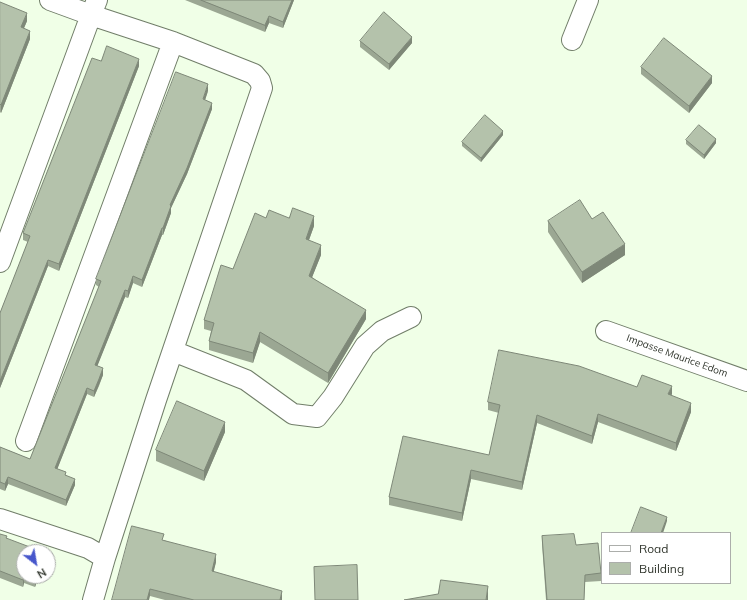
<!DOCTYPE html>
<html>
<head>
<meta charset="utf-8">
<style>
  body { margin:0 }
  #map { position:relative; width:747px; height:600px; overflow:hidden; background:#f0ffe7; font-family:Mulish,sans-serif }
  canvas { display:block }
  .legend { position:absolute; left:601px; top:532px; width:130px; height:52px; box-sizing:border-box; background:#fff; border:1px solid #acaeab; margin:0; padding:5px 7px; list-style:none; font-size:12px; color:#30352c }
  .legend li { display:flex; align-items:center; gap:8px; height:20px }
  .legend b { width:20px; border:1px solid #acaeab }
  .north { position:absolute; left:16px; top:544px; width:40px; height:40px; box-sizing:border-box; background:#fff; border:1px solid #acaeab; border-radius:50%; rotate:149deg; font-size:11px; font-weight:700; line-height:16px; text-align:center; color:#30352c }
  .north::after { content:''; display:block; margin:auto; width:14px; height:18px; background:#4757cb; clip-path:polygon(50% 0,100% 100%,50% 72%,0 100%) }
</style>
</head>
<body>
<div id="map">
<canvas width="747" height="600"></canvas>
<ul class="legend">
<li><b style="height:5px;background:#fff"></b>Road</li>
<li><b style="height:11px;background:#b4c2ab"></b>Building</li>
</ul>
<div class="north">N</div>
</div>
<script>
const ctx = document.querySelector('canvas').getContext('2d');
ctx.lineJoin = 'round';
function strokePath(path, color, width, dash) { ctx.strokeStyle = color; ctx.lineWidth = width; ctx.lineCap = dash ? 'butt' : 'round'; ctx.setLineDash(dash || []); ctx.stroke(path); }
function paint(path, color) { ctx.fillStyle = color; ctx.fill(path, 'evenodd'); }
function write(font, color, halo, rows, align = 'center') {
  ctx.font = font + ' Mulish,sans-serif'; ctx.lineWidth = 3; ctx.setLineDash([]); ctx.textBaseline = 'middle'; ctx.strokeStyle = halo; ctx.fillStyle = color; for (const [text, x, y, turn = 0] of rows) {
    ctx.save(); ctx.translate(x, y); ctx.rotate((+turn || 0) * Math.PI / 180); ctx.textAlign = isNaN(turn) ? turn : align; if (halo) ctx.strokeText(text, 0, 0); ctx.fillText(text, 0, 0); ctx.restore();
  }
}
const minor = new Path2D(`
  M 572,40 L 588,0
  M 0,262 L 91,15 L 50,0
  M 606,331 L 747,381
  M 173,351 L 246,380 L 293,414 L 317,417 L 333,397 L 365,346 L 382,331 L 411,317
  M 26,441 L 173,42
  M 0,519 L 88,548 L 105,558
  M 93,600 L 105,558 L 156,400 L 262,88 L 260,81 L 254,74 L 173,42 L 91,15 L 97,0`);
strokePath(minor, '#717e69', 22);
strokePath(minor, '#fff', 20);
paint(new Path2D(`
  M 185,0 L 294,0 L 283,28 L 269,23 L 265,32 Z
  M 0,2 L 27,21 L 24,28 L 30,39 L 1,113 L 0,112 Z
  M 360,41 L 412,43 L 389,70 L 360,47 Z
  M 101,61 L 139,66 L 59,271 L 48,266 L 0,388 L 0,313 L 28,242 L 23,240 L 23,233 Z
  M 641,67 L 712,83 L 689,113 L 641,74 Z
  M 208,91 L 205,100 L 212,109 L 187,174 L 171,208 L 171,213 L 163,235 L 162,235 L 142,287 L 133,283 L 128,298 L 125,297 L 97,366 L 103,375 L 99,386 L 94,397 L 87,394 L 57,469 L 66,475 L 75,485 L 66,506 L 8,484 L 5,491 L 0,489 L 0,447 L 30,459 L 99,287 L 96,285 L 96,279 Z
  M 503,135 L 481,162 L 462,146 L 462,142 Z
  M 686,140 L 716,143 L 704,159 L 686,144 Z
  M 266,218 L 289,218 L 314,226 L 309,240 L 321,255 L 312,277 L 366,319 L 328,383 L 260,342 L 253,363 L 209,350 L 209,341 L 211,331 L 204,329 L 204,320 L 233,269 Z
  M 592,219 L 625,255 L 582,283 L 548,232 L 548,221 Z
  M 637,387 L 672,394 L 671,395 L 691,412 L 676,451 L 598,422 L 592,444 L 537,423 L 522,490 L 471,479 L 462,521 L 389,505 L 389,497 L 489,455 L 499,413 L 488,410 L 488,402 Z
  M 225,432 L 204,481 L 156,461 L 156,450 Z
  M 0,534 L 7,538 L 24,576 L 39,576 L 35,587 L 24,583 L 23,587 L 0,578 Z
  M 542,536 L 576,545 L 601,573 L 601,581 L 585,582 L 584,600 L 546,600 L 542,544 Z
  M 164,540 L 216,562 L 213,572 L 282,599 L 282,600 L 165,600 L 150,596 L 112,600 Z`), '#9ba793');
paint(new Path2D(`
  M 292,0 L 294,0 L 283,28 L 283,22 Z
  M 27,13 L 27,21 L 21,35 L 21,27 Z
  M 269,16 L 269,23 L 265,32 L 265,25 Z
  M 30,31 L 30,39 L 1,113 L 1,105 Z
  M 412,37 L 412,43 L 389,70 L 389,64 Z
  M 139,59 L 139,66 L 59,271 L 59,264 Z
  M 712,76 L 712,83 L 689,113 L 689,106 Z
  M 208,84 L 208,91 L 203,106 L 203,99 Z
  M 212,103 L 212,109 L 187,174 L 171,208 L 171,213 L 163,235 L 163,228 L 170,205 Z
  M 503,131 L 503,135 L 481,162 L 481,158 Z
  M 716,139 L 716,143 L 704,159 L 704,155 Z
  M 314,216 L 314,226 L 306,248 L 306,239 Z
  M 162,228 L 162,235 L 142,287 L 142,280 Z
  M 625,244 L 625,255 L 582,283 L 582,272 Z
  M 321,245 L 321,255 L 309,285 L 309,276 Z
  M 48,260 L 48,266 L 0,388 L 0,381 Z
  M 133,276 L 133,283 L 128,298 L 128,291 Z
  M 125,290 L 125,297 L 95,372 L 95,365 Z
  M 366,310 L 366,319 L 328,383 L 328,373 Z
  M 260,332 L 260,342 L 253,363 L 253,353 Z
  M 103,368 L 103,375 L 94,397 L 94,391 Z
  M 672,386 L 672,394 L 668,402 L 668,394 Z
  M 87,388 L 87,394 L 55,475 L 55,468 Z
  M 691,403 L 691,412 L 676,451 L 676,443 Z
  M 598,414 L 598,422 L 592,444 L 592,436 Z
  M 537,415 L 537,423 L 522,490 L 522,482 Z
  M 225,422 L 225,432 L 204,481 L 204,471 Z
  M 471,470 L 471,479 L 462,521 L 462,513 Z
  M 8,477 L 8,484 L 5,491 L 5,484 Z
  M 75,479 L 75,485 L 66,506 L 66,500 Z
  M 667,517 L 667,521 L 663,533 L 661,533 Z
  M 216,554 L 216,562 L 212,579 L 212,571 Z
  M 24,576 L 24,583 L 23,587 L 23,580 Z
  M 36,576 L 39,576 L 35,587 L 35,580 Z
  M 488,586 L 488,600 L 486,600 Z
  M 150,589 L 150,596 L 149,600 L 147,600 Z
  M 282,591 L 282,600 L 280,600 Z`), '#7e8878');
const building = new Path2D(`
  M 201,0 L 292,0 L 283,22 L 269,16 L 265,25 Z
  M 0,2 L 27,13 L 21,27 L 30,31 L 1,105 L 0,104 Z
  M 384,12 L 412,37 L 389,64 L 360,41 Z
  M 664,38 L 712,76 L 689,106 L 641,67 Z
  M 107,46 L 139,59 L 59,264 L 48,260 L 0,381 L 0,313 L 30,236 L 23,233 L 92,58 L 101,61 Z
  M 176,72 L 208,84 L 203,99 L 212,103 L 187,168 L 170,205 L 171,206 L 163,228 L 162,228 L 142,280 L 133,276 L 128,291 L 125,290 L 95,365 L 103,368 L 99,379 L 94,391 L 87,388 L 55,468 L 66,472 L 65,475 L 75,479 L 66,500 L 8,477 L 5,484 L 0,482 L 0,447 L 30,459 L 101,281 L 96,279 Z
  M 485,115 L 503,131 L 481,158 L 462,142 Z
  M 699,125 L 716,139 L 704,155 L 686,140 Z
  M 580,200 L 592,219 L 603,212 L 625,244 L 582,272 L 548,221 Z
  M 293,208 L 314,216 L 306,239 L 321,245 L 309,276 L 366,310 L 328,373 L 260,332 L 253,353 L 209,341 L 214,323 L 204,320 L 221,265 L 233,269 L 255,213 L 266,218 L 269,210 L 289,218 Z
  M 499,350 L 579,366 L 637,387 L 642,375 L 672,386 L 668,394 L 691,403 L 676,443 L 598,414 L 592,436 L 537,415 L 522,482 L 471,470 L 462,513 L 389,497 L 403,436 L 489,455 L 500,405 L 488,402 Z
  M 177,401 L 225,422 L 204,471 L 156,450 Z
  M 641,507 L 667,517 L 661,533 L 631,533 Z
  M 132,526 L 164,534 L 162,540 L 216,554 L 212,571 L 282,591 L 280,600 L 194,600 L 150,589 L 147,600 L 112,600 Z
  M 0,534 L 7,536 L 6,538 L 43,552 L 24,552 L 24,576 L 23,580 L 0,571 Z
  M 574,534 L 576,545 L 598,543 L 601,573 L 585,575 L 584,600 L 547,600 L 542,536 Z
  M 357,565 L 358,600 L 315,600 L 314,567 Z
  M 25,576 L 36,576 L 35,580 Z
  M 441,580 L 488,586 L 486,600 L 404,600 L 438,594 Z`);
paint(building, '#b4c2ab');
strokePath(building, '#7e8878', 1);
write('10px', '#30352c', '#fff', [
  ["Impasse Maurice Edom",677,356,20]
]);
</script>
</body>
</html>
